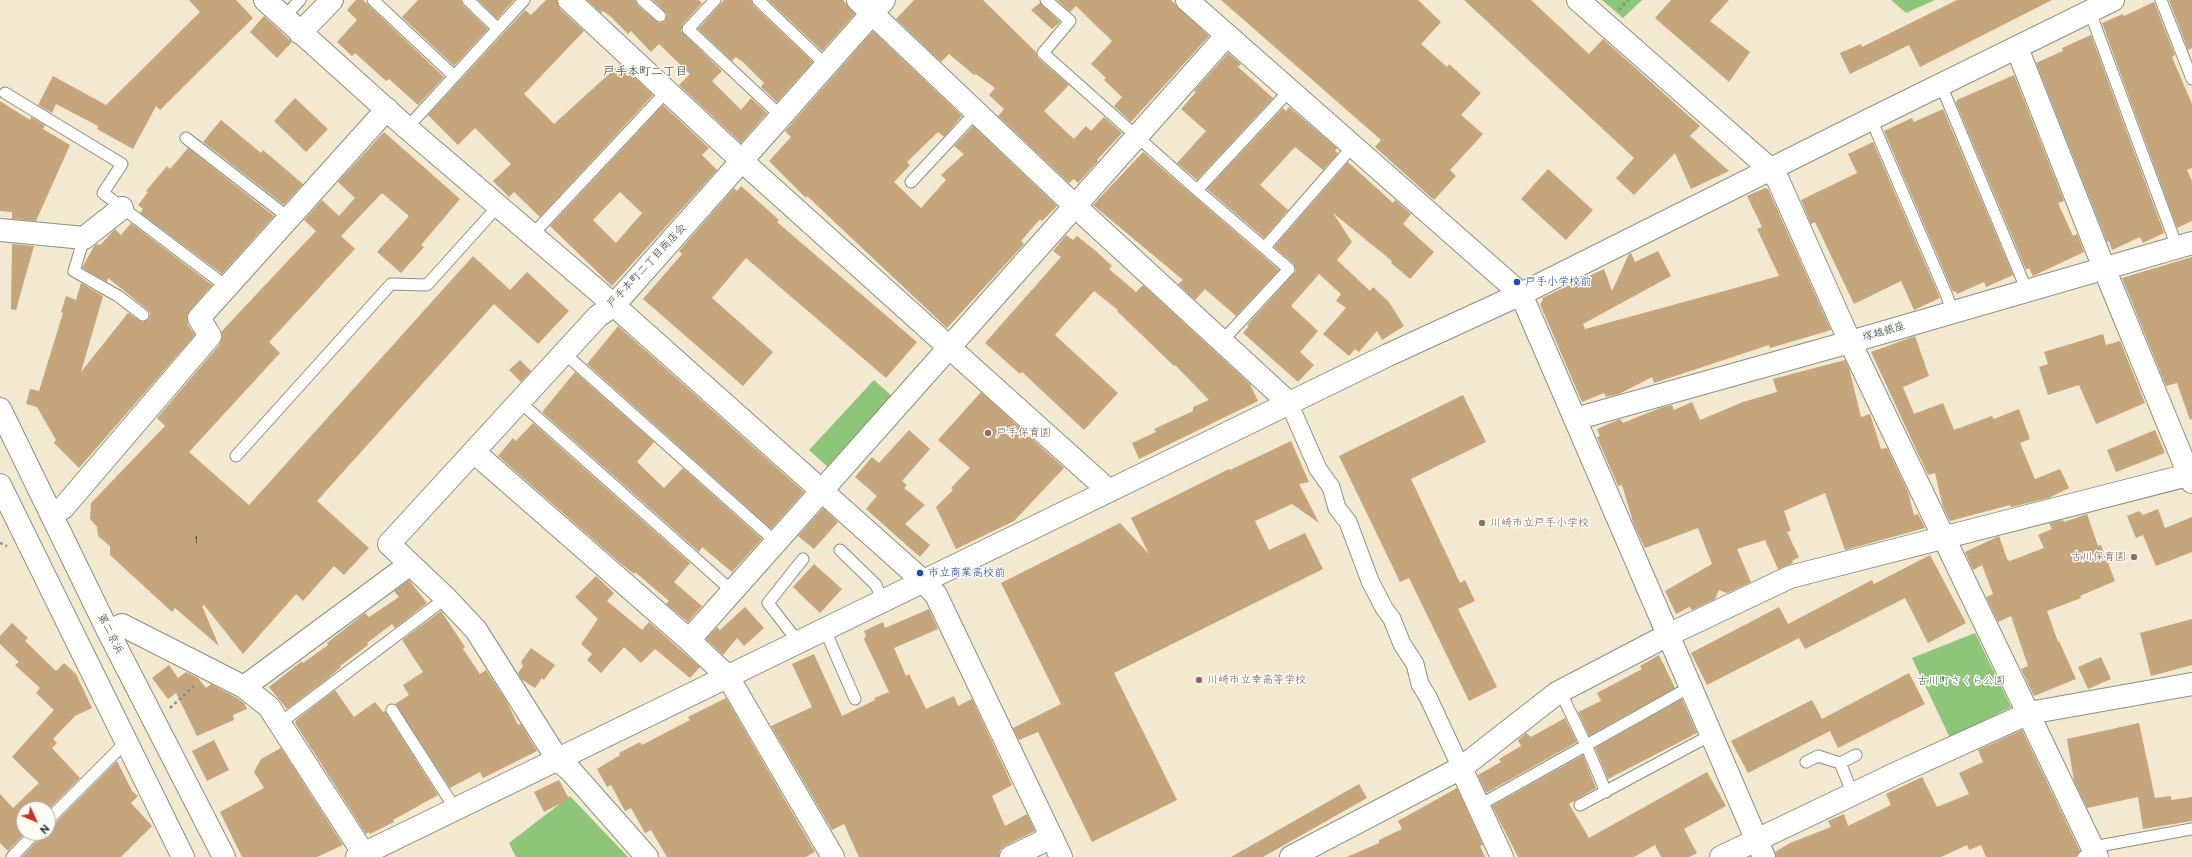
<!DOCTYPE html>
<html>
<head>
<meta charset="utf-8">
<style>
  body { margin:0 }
  #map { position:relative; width:2192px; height:857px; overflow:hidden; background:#f3e8d0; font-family:"Balsamiq Sans",sans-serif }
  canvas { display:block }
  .north { position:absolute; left:16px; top:801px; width:40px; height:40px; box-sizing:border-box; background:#fdfcf7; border:1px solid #a4b0a9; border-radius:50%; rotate:134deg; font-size:11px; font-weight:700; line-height:16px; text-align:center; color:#1f3d34 }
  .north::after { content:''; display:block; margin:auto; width:14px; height:18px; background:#c8321e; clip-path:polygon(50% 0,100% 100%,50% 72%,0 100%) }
</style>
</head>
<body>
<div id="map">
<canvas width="2192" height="857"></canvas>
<div class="north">N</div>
</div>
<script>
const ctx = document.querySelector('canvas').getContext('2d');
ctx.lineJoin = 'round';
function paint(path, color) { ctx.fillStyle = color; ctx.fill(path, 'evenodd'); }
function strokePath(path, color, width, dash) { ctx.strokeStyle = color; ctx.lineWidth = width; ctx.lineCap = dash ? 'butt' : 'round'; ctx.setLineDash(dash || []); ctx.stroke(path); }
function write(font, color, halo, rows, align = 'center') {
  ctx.font = font + ' "Balsamiq Sans","Klee One",sans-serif'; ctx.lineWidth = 3; ctx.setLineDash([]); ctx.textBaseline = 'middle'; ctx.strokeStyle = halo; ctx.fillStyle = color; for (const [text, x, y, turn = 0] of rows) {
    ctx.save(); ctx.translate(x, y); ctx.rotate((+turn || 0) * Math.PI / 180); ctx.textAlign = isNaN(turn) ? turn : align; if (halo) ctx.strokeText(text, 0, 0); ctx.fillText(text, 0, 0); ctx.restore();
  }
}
paint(new Path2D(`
  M 1602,0 L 1642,0 L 1623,18 Z
  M 1891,0 L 1935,0 L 1906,13 Z
  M 874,380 L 893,397 L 830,469 L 809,450 Z
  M 1975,633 L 2011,707 L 1950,738 L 1912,658 Z
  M 570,796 L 628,857 L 516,857 L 509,843 Z`), '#8ec679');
paint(new Path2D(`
  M 189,0 L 236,0 L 253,18 L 160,110 L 156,106 L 133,149 L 97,129 L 98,126 L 56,104 L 52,113 L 38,105 L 53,76 L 106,105 L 200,12 Z
  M 356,0 L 363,0 L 444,77 L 418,105 L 389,79 L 386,81 L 355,53 L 352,56 L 337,42 L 357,20 L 347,10 Z
  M 418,0 L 461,0 L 463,5 L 488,29 L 454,66 L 402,17 Z
  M 478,0 L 514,0 L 497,19 Z
  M 546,0 L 557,0 L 560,9 L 584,31 L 524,94 L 554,124 L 620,64 L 653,95 L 540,217 L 514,192 L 509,197 L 493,181 L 511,164 L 475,128 L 458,145 L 428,115 L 525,10 L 531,15 Z
  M 587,0 L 635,0 L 637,5 L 659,23 L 665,21 L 667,14 L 653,0 L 699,0 L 702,3 L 683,24 L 681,31 L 722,71 L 712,81 L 741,110 L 751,98 L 767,113 L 741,143 L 679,85 L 690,74 L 659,44 L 651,52 L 631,31 L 628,34 L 611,17 L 603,11 L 601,13 Z
  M 724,0 L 751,0 L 753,5 L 813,62 L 777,102 L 761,87 L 764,83 L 744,63 L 736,57 L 732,61 L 698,29 Z
  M 768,0 L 843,0 L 855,14 L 822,51 Z
  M 914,0 L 983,0 L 1036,52 L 1038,58 L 1069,85 L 1044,111 L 1074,139 L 1086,126 L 1091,131 L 1104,117 L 1122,133 L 1097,160 L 1098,161 L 1078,183 L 1074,179 L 1069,183 L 998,116 L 1004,109 L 989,95 L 995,88 L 976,74 L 974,75 L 949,54 L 941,62 L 896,19 Z
  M 1057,0 L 1171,0 L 1209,36 L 1131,122 L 1114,106 L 1122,97 L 1104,80 L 1106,78 L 1091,64 L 1112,41 L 1076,6 L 1070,12 Z
  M 1221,0 L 1418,0 L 1441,22 L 1421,44 L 1447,67 L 1449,64 L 1481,93 L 1461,115 L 1483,134 L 1450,170 L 1456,176 L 1434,200 L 1375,147 L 1381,140 Z
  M 1464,0 L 1531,0 L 1589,54 L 1603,39 L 1700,126 L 1690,136 L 1729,171 L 1691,189 L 1675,153 L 1634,195 L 1616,178 L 1634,158 Z
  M 1671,0 L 1729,0 L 1710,21 L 1750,52 L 1729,82 L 1655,18 Z
  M 1957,0 L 2052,0 L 1920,67 L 1909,45 L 1850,74 L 1840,53 L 1861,44 L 1862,47 Z
  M 2169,0 L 2192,0 L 2192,48 L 2188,50 Z
  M 2154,2 L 2175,55 L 2172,57 L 2192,104 L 2192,168 L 2187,170 L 2192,181 L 2192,221 L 2177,228 L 2102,23 L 2123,14 L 2124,16 Z
  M 1040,3 L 1060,22 L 1052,29 L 1031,10 Z
  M 264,16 L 292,42 L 277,58 L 250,32 Z
  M 873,31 L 962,116 L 944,137 L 938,132 L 907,162 L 910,165 L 894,182 L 921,208 L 946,180 L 941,175 L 964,154 L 954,146 L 973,126 L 1057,206 L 1042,221 L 1040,219 L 1021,241 L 1024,244 L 947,328 L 807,196 L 806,198 L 769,161 L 791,137 L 785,131 Z
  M 2091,35 L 2164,233 L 2143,243 L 2140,237 L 2112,250 L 2109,241 L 2107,242 L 2036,63 L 2063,51 L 2062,48 Z
  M 1228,53 L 1241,64 L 1238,67 L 1273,98 L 1197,180 L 1177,163 L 1206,131 L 1181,109 L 1196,92 L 1194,91 Z
  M 2014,75 L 2064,201 L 2058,203 L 2073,236 L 2077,234 L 2084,252 L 2033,276 L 2029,268 L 2026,270 L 1956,103 L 1957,100 Z
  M 295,98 L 328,129 L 306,152 L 274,121 Z
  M 0,101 L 30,120 L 31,117 L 45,125 L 43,129 L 70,145 L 36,221 L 12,219 L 12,212 L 0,211 Z
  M 663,105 L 709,148 L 702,155 L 717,170 L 612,286 L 550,226 ZM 620,192 L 642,213 L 616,243 L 593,220 Z
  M 1289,107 L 1337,148 L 1335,151 L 1338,153 L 1323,170 L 1295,147 L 1260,185 L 1288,210 L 1264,238 L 1207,189 L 1283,108 L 1286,111 Z
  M 1943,109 L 2013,275 L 1986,287 L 1984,282 L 1957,294 L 1955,291 L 1953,292 L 1884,131 L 1912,118 L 1914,122 Z
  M 221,120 L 261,153 L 263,150 L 303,184 L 284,205 L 203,142 Z
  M 384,132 L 460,199 L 421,245 L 424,247 L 401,273 L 377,252 L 409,216 L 382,193 L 341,236 L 355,249 L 269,342 L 280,353 L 189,452 L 249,505 L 473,256 L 510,290 L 527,272 L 569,311 L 538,344 L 494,304 L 317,501 L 369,548 L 344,575 L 334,566 L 303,601 L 296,594 L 243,654 L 204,605 L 202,606 L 219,646 L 175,608 L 172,612 L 110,555 L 110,546 L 98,536 L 97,527 L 90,519 L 91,503 L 165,426 L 157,418 L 220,344 L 222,337 L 221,332 L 316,231 L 304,220 L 322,200 L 339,216 L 355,198 L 338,182 Z
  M 1873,142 L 1940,298 L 1914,310 L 1901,281 L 1854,304 L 1815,222 L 1811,224 L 1801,200 L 1857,173 L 1848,154 Z
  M 188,148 L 274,216 L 222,274 L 140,213 L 143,209 L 138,205 L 148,192 L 146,191 L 167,166 L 170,169 Z
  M 1143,152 L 1279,270 L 1236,316 L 1205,289 L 1195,300 L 1178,284 L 1183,280 L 1093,205 Z
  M 1348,162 L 1393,203 L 1395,200 L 1411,214 L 1403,224 L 1434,252 L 1410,279 L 1391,263 L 1392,261 L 1333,213 L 1352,242 L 1337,260 L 1370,291 L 1373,287 L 1389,302 L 1404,326 L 1382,340 L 1377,331 L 1359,352 L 1355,349 L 1349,356 L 1323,334 L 1346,308 L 1336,301 L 1341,294 L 1319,274 L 1291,306 L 1318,331 L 1300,352 L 1314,365 L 1298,382 L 1243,333 L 1249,326 L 1247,325 L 1296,271 L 1294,264 L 1274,247 Z
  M 1548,169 L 1593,210 L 1566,240 L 1521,199 Z
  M 741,186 L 779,220 L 777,222 L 917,342 L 886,378 L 746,258 L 712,298 L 773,352 L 743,386 L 643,299 L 682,254 L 679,251 L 734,188 L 737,191 Z
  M 1765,188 L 1768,189 L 1831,330 L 1770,348 L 1769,345 L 1654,383 L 1652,377 L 1619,394 L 1606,397 L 1604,393 L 1582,402 L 1540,304 L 1543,300 L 1542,298 L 1604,269 L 1612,291 L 1629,254 L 1631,253 L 1635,262 L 1658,251 L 1671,276 L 1583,324 L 1585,329 L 1779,276 L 1757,229 L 1762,227 L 1747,196 Z
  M 131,223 L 212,285 L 190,310 L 187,316 L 188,325 L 195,335 L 79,468 L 54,443 L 56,440 L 37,407 L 26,404 L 30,389 L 39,391 L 63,313 L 61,312 L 66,296 L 76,300 L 81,283 L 103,296 L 81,372 L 128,313 L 142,322 L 149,319 L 150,313 L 148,310 L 108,278 L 107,282 L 82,268 L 94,246 L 97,244 L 100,245 L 115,229 L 121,235 Z
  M 1066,235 L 1073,240 L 1077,236 L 1097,252 L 1112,266 L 1109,269 L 1136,292 L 1143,285 L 1250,384 L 1258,401 L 1139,459 L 1132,443 L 1156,432 L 1154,429 L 1193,411 L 1193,407 L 1209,400 L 1175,365 L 1174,366 L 1117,311 L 1118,310 L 1094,291 L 1055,335 L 1118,393 L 1084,430 L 1022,372 L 1020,374 L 985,343 L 1061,257 L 1053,251 Z
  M 12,244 L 34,246 L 16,310 L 11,309 Z
  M 2192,257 L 2192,419 L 2190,420 L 2177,383 L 2166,386 L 2122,278 Z
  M 618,326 L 804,492 L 771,529 L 587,364 Z
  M 2103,334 L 2106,345 L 2120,341 L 2145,403 L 2096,424 L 2079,385 L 2048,395 L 2039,367 L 2048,364 L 2044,352 Z
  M 1915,336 L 1929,376 L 1903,387 L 1914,414 L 1943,403 L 1954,430 L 1992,416 L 1994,419 L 2019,409 L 2030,439 L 2020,443 L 2034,477 L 2035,479 L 2060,469 L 2069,488 L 2049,498 L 2011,507 L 2010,505 L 1950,521 L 1943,507 L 1935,473 L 1928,475 L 1871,352 Z
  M 520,360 L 531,371 L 521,382 L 509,370 Z
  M 1845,360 L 1849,368 L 1861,417 L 1870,414 L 1881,449 L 1887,448 L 1908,492 L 1914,515 L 1918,514 L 1925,528 L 1845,550 L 1825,493 L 1784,511 L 1791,531 L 1787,532 L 1799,557 L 1792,561 L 1793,563 L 1778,569 L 1765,540 L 1737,549 L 1751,582 L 1727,593 L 1719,590 L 1715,599 L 1692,610 L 1689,607 L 1676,614 L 1665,591 L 1712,564 L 1698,528 L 1645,548 L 1634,525 L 1622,485 L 1618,486 L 1597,437 L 1600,436 L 1597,429 L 1620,419 L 1623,423 L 1660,408 L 1672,405 L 1674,410 L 1692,402 L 1700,420 L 1743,402 L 1777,392 L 1773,379 Z
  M 575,372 L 654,442 L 637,462 L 664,488 L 683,468 L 762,539 L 732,572 L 702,547 L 699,552 L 543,413 L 543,411 Z
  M 981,392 L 1064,468 L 1014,521 L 956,549 L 936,507 L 953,490 L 951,488 L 970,468 L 938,440 Z
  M 1463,395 L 1486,442 L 1411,479 L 1460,583 L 1465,580 L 1475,601 L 1458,609 L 1497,687 L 1469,701 L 1409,578 L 1400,582 L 1339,456 Z
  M 533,423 L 690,563 L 674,582 L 702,606 L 688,622 L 666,604 L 669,601 L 635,572 L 634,574 L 619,562 L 498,456 L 513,438 L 516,441 Z
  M 909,430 L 930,449 L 902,481 L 907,485 L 904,488 L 925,505 L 905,524 L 930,545 L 920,557 L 866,509 L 877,496 L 855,477 L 872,457 L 879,463 Z
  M 2155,430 L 2165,453 L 2116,472 L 2107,450 Z
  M 1291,441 L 1309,482 L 1299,484 L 1319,523 L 1292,504 L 1255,521 L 1269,550 L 1305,533 L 1323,569 L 1114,673 L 1177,800 L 1092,842 L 1038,732 L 1019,740 L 1013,728 L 1061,704 L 1001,583 L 1120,523 L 1149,554 L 1131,518 L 1229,469 L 1230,470 Z
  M 823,508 L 838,522 L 814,549 L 798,536 Z
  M 2158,509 L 2165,528 L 2192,517 L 2192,552 L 2156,566 L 2143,535 L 2136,538 L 2127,516 L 2139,511 L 2143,515 Z
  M 2087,514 L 2098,546 L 2101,545 L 2115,581 L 2080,596 L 2081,598 L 2047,611 L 2058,642 L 2059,641 L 2076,679 L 2034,696 L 2021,669 L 2028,666 L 2011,616 L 1998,622 L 1986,597 L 1993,594 L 1982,565 L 1973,570 L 1965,552 L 1999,536 L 2007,559 L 2010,561 L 2044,548 L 2038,535 L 2052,529 L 2049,523 L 2063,520 L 2064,522 Z
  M 1930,555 L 1966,623 L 1928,643 L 1905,598 L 1805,649 L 1799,638 L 1707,685 L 1691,653 L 1779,607 L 1788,624 L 1872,580 L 1874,584 Z
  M 814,564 L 842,589 L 820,613 L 793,587 Z
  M 596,576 L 614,593 L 607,601 L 642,630 L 649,622 L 700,667 L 690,678 L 655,649 L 641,663 L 624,647 L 601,673 L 587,660 L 592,654 L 581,644 L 598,619 L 575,597 Z
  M 409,580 L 427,603 L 395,628 L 392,624 L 367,643 L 368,645 L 340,666 L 341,667 L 327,679 L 287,709 L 269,687 L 302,661 L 303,663 L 328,645 L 327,643 L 365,613 L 369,617 L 399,597 L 394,591 Z
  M 745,607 L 764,628 L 744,646 L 737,638 L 723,655 L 706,639 L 717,627 L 720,630 Z
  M 929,609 L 938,629 L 894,648 L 906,676 L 909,674 L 926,709 L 954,696 L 958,706 L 972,699 L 1012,785 L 992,796 L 1005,826 L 1027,814 L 1035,831 L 1005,846 L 1000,850 L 999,857 L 859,857 L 844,824 L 832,830 L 771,726 L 812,707 L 792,664 L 814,654 L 842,716 L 875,700 L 874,698 L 889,692 L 864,639 L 866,636 L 864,631 L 883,622 L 885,628 Z
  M 441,611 L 465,647 L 463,649 L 480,674 L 486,670 L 507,702 L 518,725 L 521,724 L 537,751 L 483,778 L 480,772 L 450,788 L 395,704 L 409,695 L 403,685 L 423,672 L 402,640 Z
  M 2192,619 L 2192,665 L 2151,676 L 2140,633 Z
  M 12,623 L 28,638 L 25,641 L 56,671 L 64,663 L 76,674 L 92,708 L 75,716 L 53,739 L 57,743 L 52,748 L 80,778 L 48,810 L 24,809 L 25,833 L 8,851 L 0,843 L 0,794 L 13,808 L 39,783 L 12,757 L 54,710 L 36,693 L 40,688 L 15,665 L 19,662 L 0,644 L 0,636 Z
  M 531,648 L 555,665 L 544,680 L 542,678 L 535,688 L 521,679 L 518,673 L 523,666 L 521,662 Z
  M 1659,655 L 1675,688 L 1589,736 L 1578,712 L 1601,701 L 1597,693 L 1642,669 L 1640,666 Z
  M 2101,657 L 2111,679 L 2088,689 L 2078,667 Z
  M 169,665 L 178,678 L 186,672 L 198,678 L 206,688 L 211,684 L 237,698 L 244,703 L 247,709 L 233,715 L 234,720 L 197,736 L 176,693 L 168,699 L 152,678 Z
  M 1909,673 L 1925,704 L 1838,748 L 1830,731 L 1748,773 L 1731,741 L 1812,700 L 1822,719 Z
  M 335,690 L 354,717 L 375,702 L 383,712 L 385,711 L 438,795 L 393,820 L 394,822 L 370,834 L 369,832 L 366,834 L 295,723 L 296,720 Z
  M 726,698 L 815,852 L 806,857 L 667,857 L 651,830 L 645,833 L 631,808 L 625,811 L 611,785 L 607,787 L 597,769 L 620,755 L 619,753 L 640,742 L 642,745 L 690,720 L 688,717 Z
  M 1682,699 L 1697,733 L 1608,779 L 1595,748 Z
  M 1565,718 L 1577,742 L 1486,793 L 1478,775 L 1501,762 L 1499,759 L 1521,746 L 1518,740 L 1526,733 L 1531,737 Z
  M 2139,723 L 2155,798 L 2171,796 L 2171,800 L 2192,797 L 2192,821 L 2143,829 L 2138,797 L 2087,808 L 2074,781 L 2067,739 Z
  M 2022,730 L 2080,851 L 2076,857 L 1986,857 L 1981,845 L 1969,850 L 1967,845 L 1941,857 L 1776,857 L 1775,852 L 1790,843 L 1831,827 L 1828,821 L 1844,814 L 1848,826 L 1891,805 L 1886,794 L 1922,777 L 1937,807 L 1969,794 L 1959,773 L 1983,762 L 1978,750 Z
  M 214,740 L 229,770 L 207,781 L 192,751 Z
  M 281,748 L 343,845 L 317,857 L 242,857 L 220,812 L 264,788 L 254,772 L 261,759 Z
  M 1583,755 L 1596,788 L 1569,804 L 1589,838 L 1707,772 L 1726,806 L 1684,829 L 1697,853 L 1689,857 L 1661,857 L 1655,845 L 1634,857 L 1518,857 L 1492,806 Z
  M 117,761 L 132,791 L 138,796 L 131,803 L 152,826 L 121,857 L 22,857 L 40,838 L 42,833 L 48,833 L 48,827 L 53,825 Z
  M 559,780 L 569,799 L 544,812 L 534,792 Z
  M 1359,784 L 1367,798 L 1263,857 L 1231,857 Z
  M 1457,788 L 1483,845 L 1480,846 L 1485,857 L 1347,857 L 1379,843 L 1379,840 L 1402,829 L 1398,821 Z`), '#c5a57b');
const service = new Path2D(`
  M 373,0 L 453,75
  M 468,0 L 497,28
  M 642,0 L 660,16
  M 715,0 L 688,29 L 781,116
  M 758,0 L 826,65
  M 1046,0 L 1070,21 L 1043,53 L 1197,190 L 1289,269 L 1223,340
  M 2161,0 L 2192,79
  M 2090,12 L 2177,247
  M 284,17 L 300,0
  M 1941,85 L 2027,291
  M 5,93 L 122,164 L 103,193 L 227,287
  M 1871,119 L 1947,296 L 1952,312
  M 407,128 L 524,0
  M 186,138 L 289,218
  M 911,182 L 977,111
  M 1197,190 L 1290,90
  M 533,234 L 667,91
  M 84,238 L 74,271 L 118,296 L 143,315
  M 1265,247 L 1353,146
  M 564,353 L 776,542
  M 520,402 L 732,591
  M 236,456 L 391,284 L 427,285 L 499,205
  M 840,550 L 876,585 L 883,601
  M 825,630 L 855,699
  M 799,643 L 768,603 L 803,559
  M 1560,691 L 1586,745 L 1606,792
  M 392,710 L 456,810
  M 280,723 L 446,598
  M 1806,762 L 1818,756 L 1840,763 L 1853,794
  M 1840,763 L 1856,755
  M 1580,805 L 1711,735
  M 1478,806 L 1690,687
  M 48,820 L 125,743
  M 12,857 L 35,833
  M 2083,857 L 2104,845 L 2192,829`);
const pedestrian = new Path2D(`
  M 1289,403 L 1318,469 L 1331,487 L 1337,508 L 1348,522 L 1370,581 L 1384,608 L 1392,619 L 1402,644 L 1415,664 L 1420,684 L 1428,697 L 1461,768`);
const minor = new Path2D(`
  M 265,0 L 407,128 L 599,292 L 924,582 L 936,595 L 1061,857
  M 569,0 L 742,161 L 1109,491
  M 858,0 L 1075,206 L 1289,403
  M 1578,0 L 1770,169 L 1778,180 L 1850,342 L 2097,857
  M 300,33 L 332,0
  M 2017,48 L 2104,268 L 2192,482
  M 0,230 L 84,238 L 122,208
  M 474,452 L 689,640 L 728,677 L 833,857
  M 51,514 L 63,508 L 210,336 L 199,318 L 387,109
  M 108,631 L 122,625 L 244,687 L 409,565
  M 689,640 L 1227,35
  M 244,687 L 269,707 L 364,854
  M 1461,768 L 1502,857
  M 647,857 L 571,771 L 558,760 L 476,630 L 446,598 L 389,544 L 598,316 L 614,305 L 884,0
  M 1011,857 L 1052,837
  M 1291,857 L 1461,768 L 1557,693 L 1668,635 L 1790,577 L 2192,474
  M 1721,857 L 1897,773 L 2029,713 L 2192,684`);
const tertiary = new Path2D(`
  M 1187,0 L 1521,294 L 1764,857
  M 1575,419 L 1850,342 L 2192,243
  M 357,857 L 1388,355 L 1521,294 L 1871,119 L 2113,0`);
const trunk = new Path2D(`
  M 0,409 L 108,631 L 224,857
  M 0,485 L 183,857`);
strokePath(service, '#899282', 13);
strokePath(pedestrian, '#899282', 19);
strokePath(minor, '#899282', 24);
strokePath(tertiary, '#899282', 24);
strokePath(trunk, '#899282', 24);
strokePath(new Path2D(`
  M 1619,10 L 1628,0
  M 0,543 L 7,546
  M 170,708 L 196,684`), '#899282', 2.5, [3, 3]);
strokePath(service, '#fff', 11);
strokePath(pedestrian, '#fff', 17);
strokePath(minor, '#fff', 22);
strokePath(tertiary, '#fff', 22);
strokePath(trunk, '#fff', 22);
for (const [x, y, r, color] of [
  [1517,282,4,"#1a4fb4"],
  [988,433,4,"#8d6e63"],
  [1482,523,4,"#8d6e63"],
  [2134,557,4,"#8d6e63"],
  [920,573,4,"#1a4fb4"],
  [1199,680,4,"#8d6e63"]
]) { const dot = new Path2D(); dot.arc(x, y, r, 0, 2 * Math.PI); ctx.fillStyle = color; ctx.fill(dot); strokePath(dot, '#fdfcf7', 1.5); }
write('9px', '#485746', null, [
  ["1",196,541]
]);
write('11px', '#1f3d34', '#fdfcf7', [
  ["戸手本町二丁目商店会",647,266,-47],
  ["塚越銀座",1884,332,-17],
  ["第二京浜",110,634,63]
]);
write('11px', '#164399', '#fdfcf7', [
  ["戸手小学校前",1525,282],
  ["市立商業高校前",928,573]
], 'left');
write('11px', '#785e54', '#fdfcf7', [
  ["戸手保育園",996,433],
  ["川崎市立戸手小学校",1490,523],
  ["古川保育園",2126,557,"right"],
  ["川崎市立幸高等学校",1207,680]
], 'left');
write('11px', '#3b5f45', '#fdfcf7', [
  ["古川町さくら公園",1961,681]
]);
write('bold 12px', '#59614d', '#fdfcf7', [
  ["戸手本町二丁目",645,72]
]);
</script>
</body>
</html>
